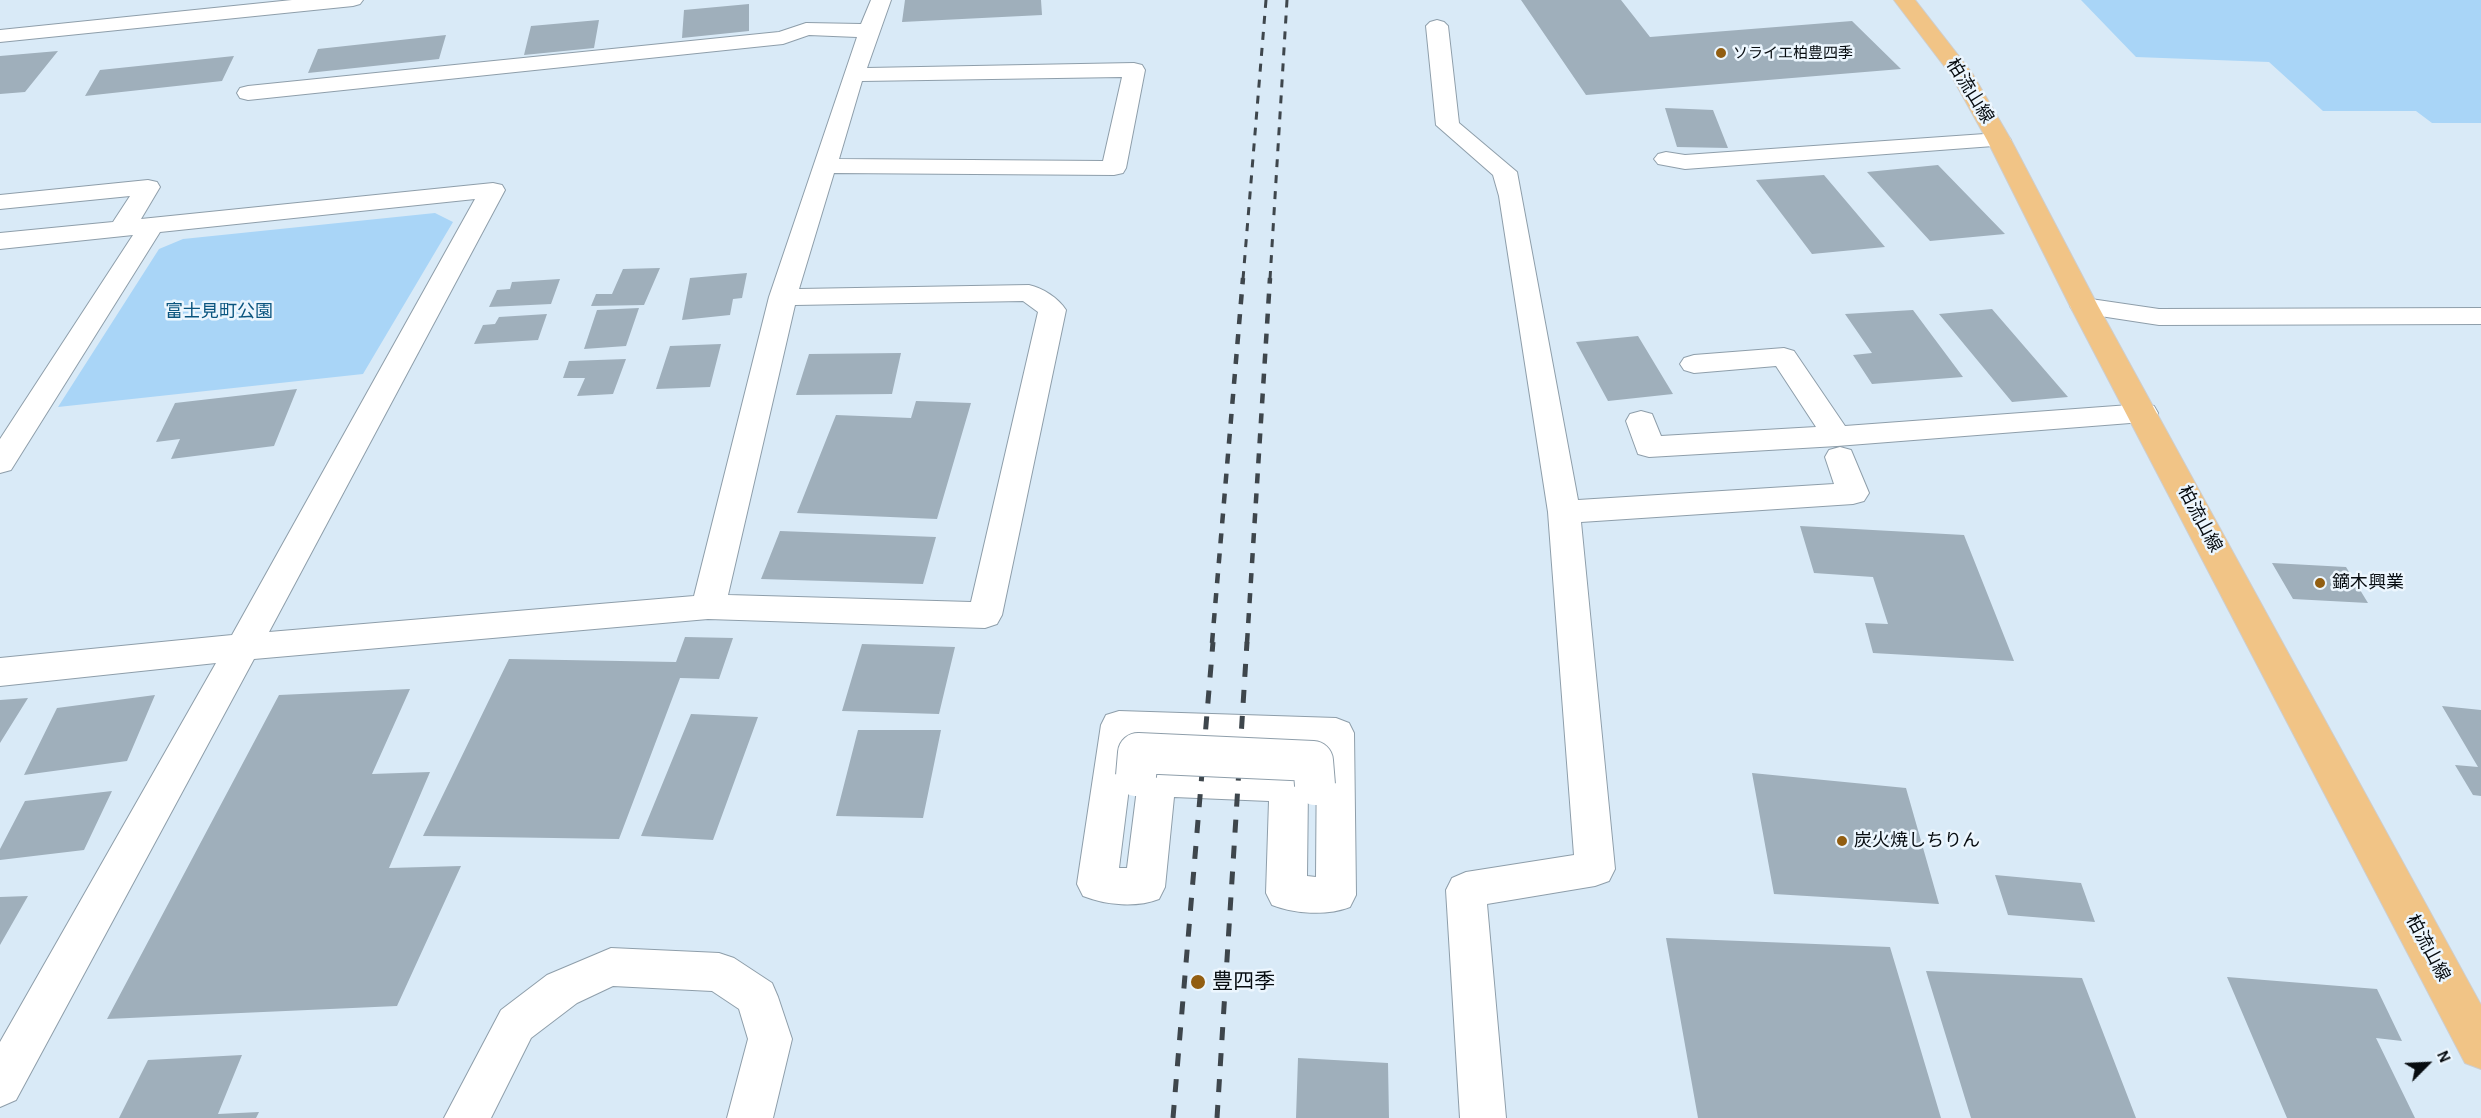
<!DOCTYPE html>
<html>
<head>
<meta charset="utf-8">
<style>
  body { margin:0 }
  #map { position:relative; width:2481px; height:1118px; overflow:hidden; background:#d9eaf7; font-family:"Alegreya Sans",sans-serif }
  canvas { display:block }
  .north { position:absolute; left:2397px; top:1034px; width:60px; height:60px; -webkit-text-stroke:4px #ecf6fe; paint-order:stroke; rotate:66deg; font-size:16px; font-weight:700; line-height:24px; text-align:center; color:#070c10 }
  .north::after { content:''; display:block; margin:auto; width:21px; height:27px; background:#070c10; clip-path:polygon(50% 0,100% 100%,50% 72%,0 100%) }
</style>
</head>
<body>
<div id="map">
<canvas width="2481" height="1118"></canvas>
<div class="north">N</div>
</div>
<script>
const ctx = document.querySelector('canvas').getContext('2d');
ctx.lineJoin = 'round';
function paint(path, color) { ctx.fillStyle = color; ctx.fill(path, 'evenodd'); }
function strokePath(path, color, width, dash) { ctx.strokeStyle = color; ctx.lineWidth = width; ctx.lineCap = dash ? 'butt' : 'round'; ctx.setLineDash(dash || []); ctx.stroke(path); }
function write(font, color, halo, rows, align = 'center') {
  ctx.font = font + ' "Alegreya Sans","Noto Sans JP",sans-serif'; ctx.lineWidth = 5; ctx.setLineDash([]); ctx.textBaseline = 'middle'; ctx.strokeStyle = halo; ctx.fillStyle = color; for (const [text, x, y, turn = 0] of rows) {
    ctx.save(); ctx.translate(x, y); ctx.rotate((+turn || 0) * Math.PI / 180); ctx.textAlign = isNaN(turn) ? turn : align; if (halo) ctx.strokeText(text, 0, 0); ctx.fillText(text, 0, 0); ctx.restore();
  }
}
paint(new Path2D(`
  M 2081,0 L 2481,0 L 2481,123 L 2432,123 L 2416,111 L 2323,111 L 2269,62 L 2136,57 Z
  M 435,213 L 453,222 L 363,374 L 58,407 L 159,249 L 183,239 Z`), '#a9d5f7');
paint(new Path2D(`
  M 905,0 L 1041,0 L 1042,15 L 902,22 Z
  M 1521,0 L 1621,0 L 1650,37 L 1852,21 L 1901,69 L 1586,95 Z
  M 749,4 L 749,31 L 682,38 L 684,10 Z
  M 599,20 L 594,48 L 524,55 L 531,26 Z
  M 446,35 L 439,59 L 308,73 L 318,49 Z
  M 58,51 L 25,92 L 0,94 L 0,56 Z
  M 234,56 L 222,81 L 85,96 L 100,70 Z
  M 1665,108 L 1713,110 L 1728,148 L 1677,147 Z
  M 1938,165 L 2005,234 L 1930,241 L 1867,172 Z
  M 1824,175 L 1885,247 L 1812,254 L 1756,180 Z
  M 660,268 L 644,305 L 591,306 L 596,294 L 612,294 L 623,269 Z
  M 747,273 L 742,298 L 733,299 L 730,315 L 682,320 L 690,278 Z
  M 560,279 L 551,304 L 489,307 L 497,290 L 510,289 L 512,282 Z
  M 639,308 L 626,346 L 584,349 L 597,310 Z
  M 1992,309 L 2068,397 L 2012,402 L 1939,314 Z
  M 1913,310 L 1963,377 L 1872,384 L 1853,355 L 1872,353 L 1845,314 Z
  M 547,314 L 538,340 L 474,344 L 483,325 L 495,324 L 499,317 Z
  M 1638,336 L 1673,394 L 1608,401 L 1576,342 Z
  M 721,344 L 710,387 L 656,389 L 670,346 Z
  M 901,353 L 892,394 L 796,395 L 809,354 Z
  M 626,359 L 613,394 L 577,396 L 585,378 L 563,378 L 569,361 Z
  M 297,389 L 274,446 L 171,459 L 180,439 L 156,442 L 175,403 Z
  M 916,401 L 971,403 L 937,519 L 797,513 L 836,415 L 911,418 Z
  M 1800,526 L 1964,535 L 2014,661 L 1873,653 L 1865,623 L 1888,624 L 1873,577 L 1814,573 Z
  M 780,531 L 936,537 L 923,584 L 761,579 Z
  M 2272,563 L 2346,567 L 2368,603 L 2293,599 Z
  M 685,637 L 733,638 L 719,679 L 680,678 L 619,839 L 423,836 L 509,659 L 676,662 Z
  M 862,644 L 955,647 L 939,714 L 842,711 Z
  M 410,689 L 372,774 L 430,772 L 389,868 L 461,866 L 397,1006 L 107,1019 L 279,695 Z
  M 155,695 L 127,761 L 24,775 L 57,708 Z
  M 28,698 L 0,743 L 0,700 Z
  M 2442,706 L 2481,710 L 2481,796 L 2473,795 L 2455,765 L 2478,767 Z
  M 691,714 L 758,717 L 713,840 L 641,836 Z
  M 858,730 L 941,730 L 923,818 L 836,816 Z
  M 1752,773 L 1906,788 L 1939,904 L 1774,894 Z
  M 112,791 L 84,850 L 0,860 L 0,849 L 25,801 Z
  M 1995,875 L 2081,883 L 2095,922 L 2008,915 Z
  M 28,896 L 0,945 L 0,897 Z
  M 1666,938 L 1890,947 L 1941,1118 L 1698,1118 Z
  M 1926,971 L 2082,978 L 2136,1118 L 1971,1118 Z
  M 2227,977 L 2377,989 L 2402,1041 L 2376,1038 L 2415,1118 L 2287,1118 Z
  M 242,1055 L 218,1114 L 259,1112 L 256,1118 L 119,1118 L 148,1060 Z
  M 1298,1058 L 1388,1063 L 1389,1118 L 1296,1118 Z`), '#9fafbb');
const minor = new Path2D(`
  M 292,0 L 363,0 L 360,4 L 353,6 L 0,42 L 0,30 Z
  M 871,0 L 891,0 L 867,68 L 1134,63 L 1142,65 L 1145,70 L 1126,168 L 1123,173 L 1114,175 L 834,173 L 799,289 L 1029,285 C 1043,288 1058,298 1066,310 L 1002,615 L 997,624 L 985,628 L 708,619 L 254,659 L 16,1100 L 0,1107 L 0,1042 L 216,663 L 0,686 L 0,658 L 232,635 L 475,199 L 160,232 L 11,470 L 0,473 L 0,439 L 133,235 L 0,249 L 0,233 L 113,222 L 130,196 L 0,209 L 0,195 L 148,180 L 157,182 L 160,187 L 141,219 L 493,183 L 502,185 L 505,190 L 269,632 L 694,596 L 769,297 L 857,37 L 809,35 L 783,44 L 248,100 L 240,98 L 237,93 L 240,88 L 248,86 L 779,32 L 806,23 L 861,24 ZM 1122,77 L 1103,161 L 839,159 L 862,81 ZM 1023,301 L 1038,312 L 971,602 L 728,595 L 795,305 Z
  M 1437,20 L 1444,22 L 1448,26 L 1459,123 L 1517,172 L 1578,500 L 1834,484 L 1825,457 L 1829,450 L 1840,447 L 1851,450 L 1869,493 L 1864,501 L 1853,504 L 1581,522 L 1615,869 L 1609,881 L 1595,886 L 1487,904 L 1506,1118 L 1460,1118 L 1446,890 L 1452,878 L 1466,872 L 1574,855 L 1548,512 L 1499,196 L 1493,175 L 1436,125 L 1426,26 L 1430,22 Z
  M 1999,133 L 2007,135 L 2011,140 L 2007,145 L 1685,169 L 1658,164 L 1654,159 L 1658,154 L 1666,152 L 1685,155 Z
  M 2084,298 L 2159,309 L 2481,308 L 2481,324 L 2159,325 L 2074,312 L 2070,306 L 2074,300 Z
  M 1784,348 L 1794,351 L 1845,426 L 2143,404 L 2154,406 L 2158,413 L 2154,420 L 2143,422 L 1837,446 L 1649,457 L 1638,454 L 1626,421 L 1630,414 L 1641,411 L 1652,414 L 1661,436 L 1816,427 L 1776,366 L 1694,373 L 1684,370 L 1680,364 L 1684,358 L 1694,355 Z
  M 1119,711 L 1336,718 L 1349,723 L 1354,733 L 1356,895 L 1350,907 C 1327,916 1295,914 1272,905 L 1266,893 L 1269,801 L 1174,797 L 1165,887 L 1159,899 C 1136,908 1106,905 1083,896 L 1077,884 L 1101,725 L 1106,715 ZM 1135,740 L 1317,747 L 1316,877 L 1307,876 L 1308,786 L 1302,775 L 1289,770 L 1157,766 L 1144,770 L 1138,781 L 1127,868 L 1119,868 Z
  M 611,948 L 719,953 L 734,958 L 772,983 L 778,997 L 792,1039 L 773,1118 L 727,1118 L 748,1039 L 739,1009 L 712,991 L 613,986 L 577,1003 L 531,1038 L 491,1118 L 444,1118 L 501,1010 L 547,975 Z`);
const major = new Path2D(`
  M 1894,0 L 1915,0 L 1972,73 L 2011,140 L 2098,306 L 2481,1005 L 2481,1069 L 2465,1063 L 2070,306 L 1987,140 L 1951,75 Z`);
strokePath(minor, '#8e9eaa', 2);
strokePath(major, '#cdcecf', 2);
paint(minor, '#fff');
paint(major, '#f1c486');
strokePath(new Path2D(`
  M 1243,279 L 1266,0
  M 1270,279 L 1287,0`), '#3e464c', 3, [8, 8]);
strokePath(new Path2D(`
  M 1212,643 L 1243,278
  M 1247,643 L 1270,278`), '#3e464c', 4.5, [10, 10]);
strokePath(new Path2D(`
  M 1173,1118 L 1213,642
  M 1217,1118 L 1247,642`), '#3e464c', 5, [13, 13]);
const minorBridge = new Path2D(`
  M 1136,776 L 1138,753 L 1313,761 L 1315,785`);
strokePath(minorBridge, '#8e9eaa', 42, []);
strokePath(minorBridge, '#fff', 40);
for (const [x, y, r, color] of [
  [1721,53,6,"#925e11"],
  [2320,583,6,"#925e11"],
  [1842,841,6,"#925e11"],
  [1198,982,8,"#925e11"]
]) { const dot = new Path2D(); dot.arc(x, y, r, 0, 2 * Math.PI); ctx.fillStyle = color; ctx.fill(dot); strokePath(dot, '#ecf6fe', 2); }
write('15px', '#070c10', '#ecf6fe', [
  ["ソライエ柏豊四季",1733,53]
], 'left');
write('18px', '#070c10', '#ecf6fe', [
  ["柏流山線",1970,91,58],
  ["柏流山線",2200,519,62],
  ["柏流山線",2428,948,62]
]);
write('18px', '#0b557f', '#ecf6fe', [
  ["富士見町公園",219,312]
]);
write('18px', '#070c10', '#ecf6fe', [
  ["鏑木興業",2332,583],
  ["炭火焼しちりん",1854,841]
], 'left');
write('21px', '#070c10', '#ecf6fe', [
  ["豊四季",1212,982]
], 'left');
</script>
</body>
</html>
